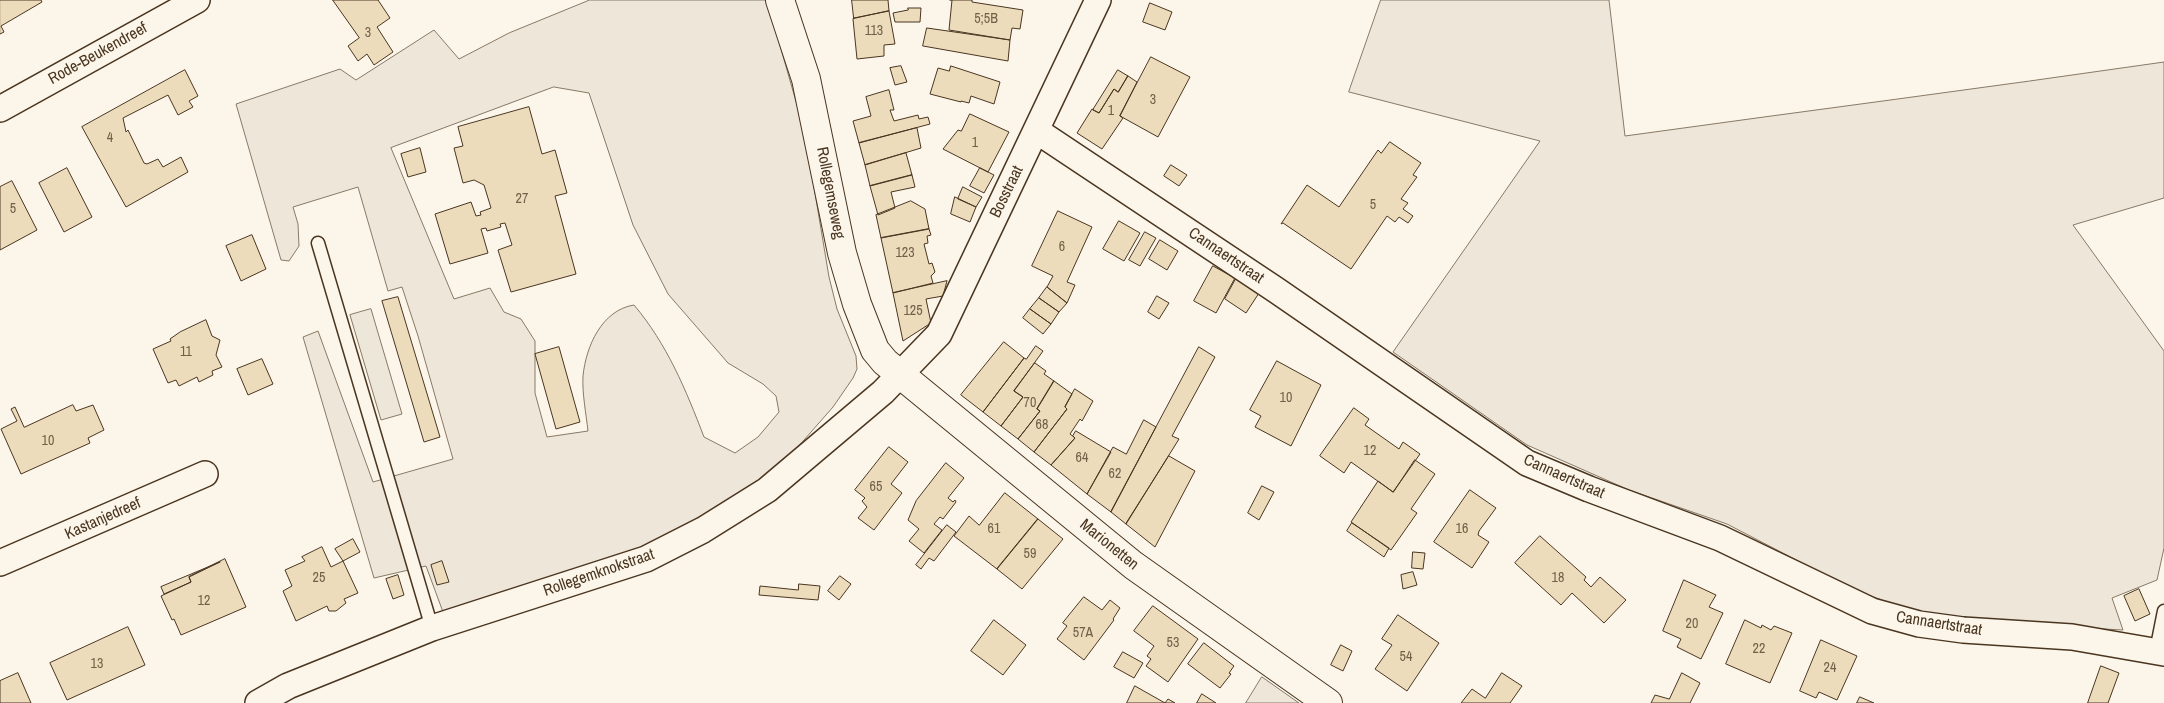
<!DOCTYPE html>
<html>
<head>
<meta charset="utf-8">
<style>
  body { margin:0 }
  canvas { display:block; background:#fbf6e9 }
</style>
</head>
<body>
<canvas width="2164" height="703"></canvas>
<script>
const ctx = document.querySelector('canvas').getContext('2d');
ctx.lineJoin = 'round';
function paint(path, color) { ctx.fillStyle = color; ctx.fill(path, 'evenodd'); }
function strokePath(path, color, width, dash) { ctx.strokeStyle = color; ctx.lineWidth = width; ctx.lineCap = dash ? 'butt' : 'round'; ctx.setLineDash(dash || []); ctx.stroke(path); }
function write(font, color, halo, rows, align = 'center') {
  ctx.font = font + ' "Archivo Narrow",sans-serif'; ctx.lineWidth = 4; ctx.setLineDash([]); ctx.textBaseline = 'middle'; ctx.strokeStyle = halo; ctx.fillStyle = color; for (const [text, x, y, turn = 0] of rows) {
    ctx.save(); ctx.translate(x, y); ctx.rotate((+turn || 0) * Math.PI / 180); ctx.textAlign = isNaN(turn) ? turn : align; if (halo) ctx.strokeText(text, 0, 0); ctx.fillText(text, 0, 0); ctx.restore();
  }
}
const green = new Path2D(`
  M 590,0 L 767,0 L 805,133 L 829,277 L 837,309 L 856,356 L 857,369 L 853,378 L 833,407 L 768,481 L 693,528 L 613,562 L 443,612 L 426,566 L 374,578 L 303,337 L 318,331 L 373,482 L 453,459 L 418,336 L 402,287 L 388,291 L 358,187 L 293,207 L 298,224 L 299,246 L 289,261 L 281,260 L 236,104 L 340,69 L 356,80 L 434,30 L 459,59 L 509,33 ZM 554,87 L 589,93 L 633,225 L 668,294 L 728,363 L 763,384 L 776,396 L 779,412 L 758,437 L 735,453 L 704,437 C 686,390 667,344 634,305 C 602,310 586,346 583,376 C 582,393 586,413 588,431 L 547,437 L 535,393 L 535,341 L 521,319 L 504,312 L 490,288 L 454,299 L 391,148 Z
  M 1381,0 L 1609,0 L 1625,136 C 1805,111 1985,88 2164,62 L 2164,198 L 2073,225 L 2164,351 L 2164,548 L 2157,580 L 2112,598 L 2123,630 L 1970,622 L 1917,613 L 1852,589 L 1727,524 L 1629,490 L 1527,445 L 1393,352 L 1540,141 L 1349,92 Z
  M 1262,677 L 1299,703 L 1246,703 Z`);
paint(green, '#ede6d9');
strokePath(green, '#887966', 1);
const parking = new Path2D(`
  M 371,309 L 402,414 L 381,420 L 350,315 Z`);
paint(parking, '#ede7d9');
strokePath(parking, '#887966', 1);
const building = new Path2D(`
  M 0,0 L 41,0 L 42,2 L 1,26 L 4,32 L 0,34 Z
  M 333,0 L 378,0 L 390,18 L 377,27 L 393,52 L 374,65 L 367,54 L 358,61 L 348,46 L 359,38 Z
  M 852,0 L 888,0 L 889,11 L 854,18 Z
  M 950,0 L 972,0 L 972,2 L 1023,10 L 1020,29 L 1012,28 L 1010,40 L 949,30 L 952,0 Z
  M 1150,3 L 1172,12 L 1165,30 L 1143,22 Z
  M 908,8 L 921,8 L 920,22 L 895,22 L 893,13 L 908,10 Z
  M 889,11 L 895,44 L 884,45 L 884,56 L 857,59 L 853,19 Z
  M 927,28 L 1010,40 L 1008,61 L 923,46 Z
  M 1151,57 L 1190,77 L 1158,137 L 1120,116 Z
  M 901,66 L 907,82 L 895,85 L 890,68 Z
  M 951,66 L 1000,82 L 994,104 L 971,96 L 969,103 L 961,101 L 961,102 L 930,94 L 938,68 L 949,71 Z
  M 185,70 L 198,96 L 189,101 L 193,107 L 178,115 L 168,95 L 123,118 L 126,132 L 128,130 L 144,163 L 147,164 L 158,159 L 163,167 L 181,157 L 188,172 L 126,207 L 82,127 Z
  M 1118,70 L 1128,76 L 1118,92 L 1114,89 L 1099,113 L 1093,110 Z
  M 1128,76 L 1137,82 L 1120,116 L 1123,118 L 1102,149 L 1077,133 L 1092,109 L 1099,113 L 1114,89 L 1118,92 Z
  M 889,90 L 894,110 L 890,110 L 894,121 L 918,115 L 919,119 L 928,117 L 930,124 L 859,143 L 853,121 L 871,116 L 866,97 Z
  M 529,107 L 542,154 L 555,150 L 567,193 L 555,196 L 576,274 L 511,292 L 498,250 L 512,245 L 505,223 L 500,224 L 501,227 L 487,231 L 486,228 L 481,229 L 488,253 L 450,264 L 435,214 L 471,202 L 476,216 L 481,215 L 480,212 L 491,208 L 484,185 L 474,180 L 463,183 L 454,148 L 463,146 L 458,127 Z
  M 970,114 L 1009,132 L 988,172 L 943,149 L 958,130 L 961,131 Z
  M 917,128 L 921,148 L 865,165 L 859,143 Z
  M 1390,142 L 1421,163 L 1413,175 L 1417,177 L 1401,199 L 1408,203 L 1403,209 L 1413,216 L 1408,223 L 1399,217 L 1395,222 L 1387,216 L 1351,269 L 1283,223 L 1281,224 L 1307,185 L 1339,207 L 1378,150 L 1381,153 Z
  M 420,148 L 426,172 L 408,177 L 401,154 Z
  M 906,153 L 912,175 L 870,186 L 865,165 Z
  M 1171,165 L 1187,175 L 1179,186 L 1164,176 Z
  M 67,168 L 92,217 L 64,232 L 39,183 Z
  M 980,168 L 994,175 L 984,193 L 970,186 Z
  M 912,175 L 915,187 L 891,192 L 895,208 L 878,215 L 870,186 Z
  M 12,181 L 37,230 L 0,250 L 0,187 Z
  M 963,187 L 982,197 L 976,207 L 958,199 Z
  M 955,197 L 976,207 L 970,222 L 951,214 Z
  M 911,201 L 925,209 L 929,229 L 881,238 L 876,215 Z
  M 1058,211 L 1092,227 L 1067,282 L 1075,285 L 1067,303 L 1047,287 L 1053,276 L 1032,266 Z
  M 1119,221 L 1140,233 L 1124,261 L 1103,249 Z
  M 929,229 L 931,235 L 927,236 L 928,243 L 924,244 L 929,264 L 932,263 L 935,272 L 931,276 L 933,283 L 893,293 L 881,238 Z
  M 1145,232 L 1156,238 L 1140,266 L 1129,260 Z
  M 252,235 L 266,269 L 241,281 L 226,246 Z
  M 1160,240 L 1178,251 L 1167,270 L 1149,259 Z
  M 1213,266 L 1235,278 L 1216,313 L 1194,301 Z
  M 1237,277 L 1259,293 L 1246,313 L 1225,299 Z
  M 947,281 L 943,296 L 926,299 L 931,323 L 903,341 L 893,293 Z
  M 1047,287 L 1067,303 L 1059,312 L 1039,298 Z
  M 1157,296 L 1169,303 L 1159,319 L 1148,312 Z
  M 398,297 L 440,437 L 424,442 L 382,301 Z
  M 1039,298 L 1059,312 L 1051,324 L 1030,309 Z
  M 1030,309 L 1051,324 L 1043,334 L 1023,318 Z
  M 206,320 L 212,336 L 220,340 L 216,355 L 222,367 L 212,371 L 213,375 L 199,382 L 197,377 L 179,386 L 176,380 L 168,383 L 153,349 L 171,341 L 170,339 L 180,332 Z
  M 1004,342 L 1024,358 L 983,412 L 961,395 Z
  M 1036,346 L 1043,351 L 1014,391 L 1023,397 L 1001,426 L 983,412 L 1024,358 L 1026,359 Z
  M 559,347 L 580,422 L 556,429 L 535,354 Z
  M 1199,347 L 1215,357 L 1172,436 L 1179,439 L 1126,524 L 1111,512 Z
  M 262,359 L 273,384 L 248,395 L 237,369 Z
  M 1277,361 L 1321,385 L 1291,446 L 1255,427 L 1261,416 L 1250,410 Z
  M 1035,363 L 1046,371 L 1044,374 L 1054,381 L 1037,409 L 1040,411 L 1018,439 L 1001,426 L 1023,397 L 1014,391 Z
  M 1054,381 L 1072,394 L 1065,407 L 1067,409 L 1034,452 L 1018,439 L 1040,411 L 1037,409 Z
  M 1075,389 L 1093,401 L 1082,421 L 1080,419 L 1070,434 L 1075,438 L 1051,465 L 1034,452 L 1067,409 L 1065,407 Z
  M 73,405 L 76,411 L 93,405 L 104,430 L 88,438 L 90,443 L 21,474 L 1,429 L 17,421 L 11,409 L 15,407 L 24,427 Z
  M 1354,408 L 1369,419 L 1365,425 L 1399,449 L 1403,442 L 1420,454 L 1393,492 L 1351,462 L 1344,473 L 1320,456 Z
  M 1144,420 L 1156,427 L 1111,512 L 1087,494 L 1113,447 L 1126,454 Z
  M 1076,431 L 1111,452 L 1087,494 L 1051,465 L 1075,438 L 1073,436 Z
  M 889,447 L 908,462 L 891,484 L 902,493 L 874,530 L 858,518 L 867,507 L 862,501 L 865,498 L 855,490 Z
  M 1169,456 L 1195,471 L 1155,547 L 1126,524 Z
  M 1415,460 L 1435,474 L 1411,509 L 1417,513 L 1391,550 L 1351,522 L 1378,481 L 1393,492 Z
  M 946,463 L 964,478 L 948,498 L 953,502 L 955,500 L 956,502 L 943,519 L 940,517 L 934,524 L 942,530 L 924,553 L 909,541 L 919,529 L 908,520 L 916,501 Z
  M 1262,486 L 1274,492 L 1259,520 L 1248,513 Z
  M 1470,490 L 1496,508 L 1479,531 L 1478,535 L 1489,542 L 1472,568 L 1434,542 Z
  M 1005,493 L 1038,519 L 997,569 L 954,536 L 969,516 L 979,525 Z
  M 1038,519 L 1063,539 L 1022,589 L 997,569 Z
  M 1352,523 L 1389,548 L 1384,557 L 1347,531 Z
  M 947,525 L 956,532 L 934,561 L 929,558 L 921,569 L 916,565 Z
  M 1540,536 L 1586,577 L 1584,580 L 1591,587 L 1600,577 L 1626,600 L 1604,623 L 1572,593 L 1561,605 L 1515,563 Z
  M 353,539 L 360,552 L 343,561 L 335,549 Z
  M 322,547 L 331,567 L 343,561 L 358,593 L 344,599 L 346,603 L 336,611 L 329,611 L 327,606 L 296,621 L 283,591 L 292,586 L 285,570 L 305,561 L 302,557 Z
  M 1413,552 L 1425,553 L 1423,569 L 1412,568 Z
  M 225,559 L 246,607 L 181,635 L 174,619 L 172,620 L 161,596 L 191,582 L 189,577 Z
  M 442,561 L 449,582 L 437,585 L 431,565 Z
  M 220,562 L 189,577 L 191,582 L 164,594 L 161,587 Z
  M 1413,572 L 1417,585 L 1403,589 L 1401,575 Z
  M 398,575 L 404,595 L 393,599 L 386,579 Z
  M 840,576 L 851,584 L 839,600 L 828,591 Z
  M 1684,580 L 1716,595 L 1709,607 L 1723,613 L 1701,659 L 1677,647 L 1681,639 L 1663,631 Z
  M 799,584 L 820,586 L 818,600 L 759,595 L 760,586 L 798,590 Z
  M 2139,589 L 2150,614 L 2135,621 L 2124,596 Z
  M 1084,597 L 1102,610 L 1110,600 L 1120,608 L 1113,619 L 1114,620 L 1084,660 L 1057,639 L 1067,626 L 1063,623 Z
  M 1153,606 L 1198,639 L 1168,682 L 1146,666 L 1151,659 L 1147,656 L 1154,646 L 1134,631 Z
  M 1398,615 L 1439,643 L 1407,691 L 1375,669 L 1392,645 L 1382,639 Z
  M 994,620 L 1026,645 L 1003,675 L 971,651 Z
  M 1745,620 L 1761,628 L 1762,625 L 1771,630 L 1774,626 L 1792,633 L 1770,683 L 1726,664 Z
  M 128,627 L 145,665 L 67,700 L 50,663 Z
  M 1821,640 L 1857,656 L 1837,700 L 1819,692 L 1816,698 L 1800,691 Z
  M 1204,643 L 1234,666 L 1229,673 L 1231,674 L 1220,688 L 1188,664 Z
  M 1341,645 L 1352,651 L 1343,671 L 1331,665 Z
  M 1123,652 L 1143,663 L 1134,678 L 1114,667 Z
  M 2101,666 L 2119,673 L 2108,703 L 2088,703 Z
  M 18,673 L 31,703 L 0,703 L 0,681 Z
  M 1502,673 L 1522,686 L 1510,703 L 1461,703 L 1472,689 L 1485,698 Z
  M 1682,673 L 1700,683 L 1690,703 L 1651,703 L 1655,695 L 1669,699 Z
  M 1135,686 L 1165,703 L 1168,699 L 1175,703 L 1127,703 Z
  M 1202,694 L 1216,703 L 1197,703 Z
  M 1860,697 L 1874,703 L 1857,703 Z`);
paint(building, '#ecdcbc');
strokePath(building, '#4a3520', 1);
const lane = new Path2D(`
  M 318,243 L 432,628
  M 2156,651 L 2164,611`);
const street = new Path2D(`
  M 0,109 L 197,0
  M 1037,131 L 1276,290 L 1527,463 L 1589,489 L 1720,538 L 1872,611 L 1919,624 L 1963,630 L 2072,637 L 2164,653
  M 0,563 L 205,474
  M 258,703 L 288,686 L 432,628 L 646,559 L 703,530 L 767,490 L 883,392 L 939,334 L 1098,0`);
const secondary = new Path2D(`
  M 780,0 L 806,79 L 842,253 L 857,304 L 875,350 L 885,362 L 1133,565 L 1328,703`);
strokePath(lane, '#4a3520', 15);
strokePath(street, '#4a3520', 28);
strokePath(secondary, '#4a3520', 30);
strokePath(lane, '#fbf6e9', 12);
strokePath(street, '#fbf6e9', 25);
strokePath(secondary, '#fbf6e9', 28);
write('14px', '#725f47', null, [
  ["5;5B",986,19],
  ["113",874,31],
  ["3",368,33],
  ["3",1153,100],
  ["1",1111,111],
  ["4",110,138],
  ["1",975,143],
  ["27",522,199],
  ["5",1373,205],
  ["5",13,209],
  ["6",1062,247],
  ["123",905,253],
  ["125",913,311],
  ["11",186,352],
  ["10",1286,398],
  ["70",1030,403],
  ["68",1042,425],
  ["10",48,441],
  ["12",1370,451],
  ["64",1082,458],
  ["62",1115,474],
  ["65",876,487],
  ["61",994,529],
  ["16",1462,529],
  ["59",1030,554],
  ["25",319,578],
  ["18",1558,578],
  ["12",204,601],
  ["20",1692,624],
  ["57A",1083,633],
  ["53",1173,643],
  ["22",1759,649],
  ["54",1406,657],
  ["13",97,664],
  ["24",1830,668]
]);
write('16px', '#4a3520', '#fbf6e9', [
  ["Rode-Beukendreef",98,54,-29],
  ["Bosstraat",1007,192,-64],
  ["Rollegemseweg",830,193,79],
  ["Cannaertstraat",1226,256,34],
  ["Cannaertstraat",1564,477,24],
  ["Kastanjedreef",103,519,-24],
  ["Marionetten",1109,545,39],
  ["Rollegemknokstraat",599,573,-19],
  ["Cannaertstraat",1939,624,9]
]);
</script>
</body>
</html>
